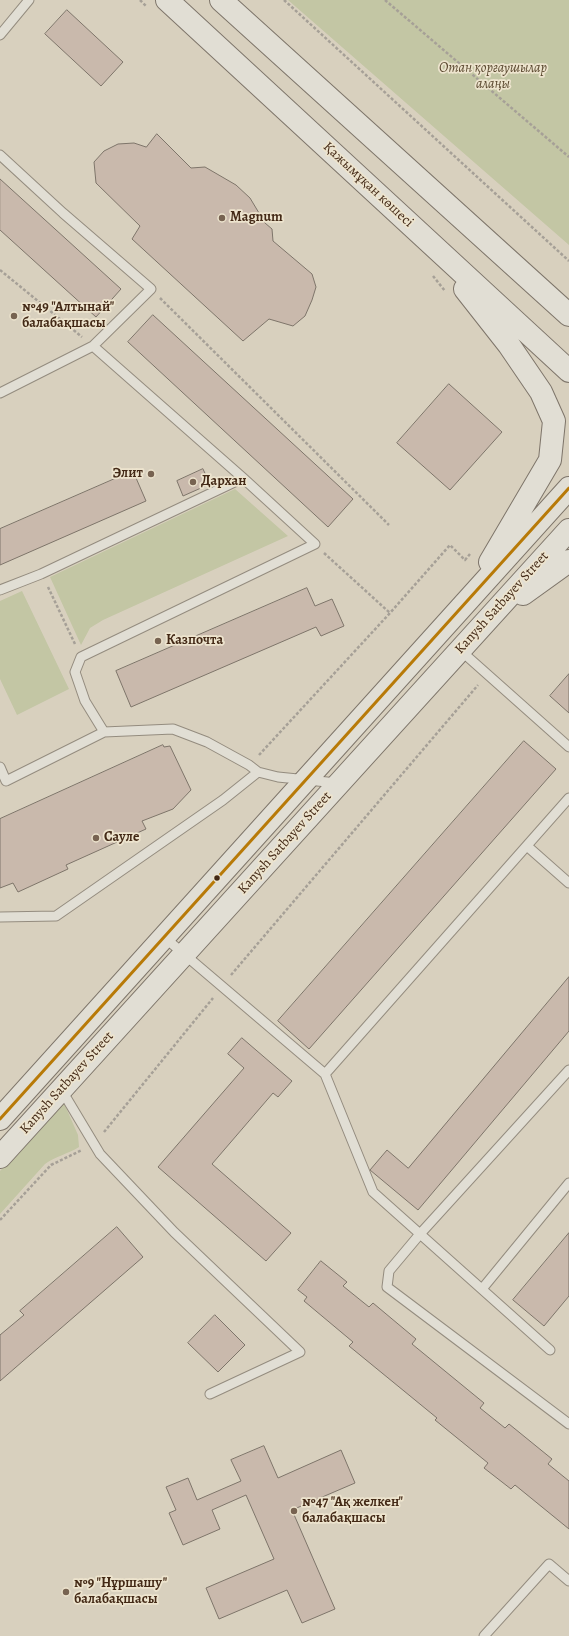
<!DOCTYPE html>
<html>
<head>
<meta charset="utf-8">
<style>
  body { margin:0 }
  canvas { display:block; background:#d8d0be }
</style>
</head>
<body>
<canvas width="569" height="1636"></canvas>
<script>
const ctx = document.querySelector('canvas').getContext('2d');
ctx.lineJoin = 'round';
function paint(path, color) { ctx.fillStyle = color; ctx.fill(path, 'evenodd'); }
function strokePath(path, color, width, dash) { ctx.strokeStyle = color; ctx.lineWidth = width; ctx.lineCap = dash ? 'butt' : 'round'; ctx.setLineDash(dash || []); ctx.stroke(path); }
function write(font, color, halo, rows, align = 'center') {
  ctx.font = font + ' Alegreya,serif'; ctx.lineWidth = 3.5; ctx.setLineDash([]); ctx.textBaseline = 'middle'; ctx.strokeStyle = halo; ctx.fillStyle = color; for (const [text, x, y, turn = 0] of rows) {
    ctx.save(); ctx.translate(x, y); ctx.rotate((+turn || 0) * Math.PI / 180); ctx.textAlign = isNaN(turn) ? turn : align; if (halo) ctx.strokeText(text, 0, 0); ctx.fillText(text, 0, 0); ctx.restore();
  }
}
paint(new Path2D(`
  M 288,0 L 569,0 L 569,245 Z
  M 235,489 L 288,536 L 103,620 L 90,628 L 81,645 L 50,577 Z
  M 22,591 L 69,689 L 17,715 L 0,679 L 0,601 Z
  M 61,1100 L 64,1103 L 78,1135 L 79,1147 C 68,1154 56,1156 45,1164 L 0,1214 L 0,1171 Z`), '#c3c6a4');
const building = new Path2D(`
  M 67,10 L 123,62 L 101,86 L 45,34 Z
  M 157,134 L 191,168 L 205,167 L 236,185 L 250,198 L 265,223 L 272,229 L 273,241 L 312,274 L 316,287 L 312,300 L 305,316 L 293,326 L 269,319 L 243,341 L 132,239 L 140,226 L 96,183 L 94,162 L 104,151 L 118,144 L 134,143 L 146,147 Z
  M 0,179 L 121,289 L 96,317 L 0,230 Z
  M 153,315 L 353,499 L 328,527 L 128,342 Z
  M 449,384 L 502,432 L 450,490 L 397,443 Z
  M 203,469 L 210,484 L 183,496 L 177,481 Z
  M 133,471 L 146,501 L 0,565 L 0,529 Z
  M 307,588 L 315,606 L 332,599 L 344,626 L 321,636 L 316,627 L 131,707 L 116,671 Z
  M 569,674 L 569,713 L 550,696 Z
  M 524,741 L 556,769 L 309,1049 L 278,1021 Z
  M 163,745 L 164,747 L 170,746 L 191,790 L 173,809 L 142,821 L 146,829 L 66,865 L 68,869 L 18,892 L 13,883 L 0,888 L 0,819 Z
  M 569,977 L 569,1031 L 418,1210 L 370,1170 L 387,1150 L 408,1168 Z
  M 242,1038 L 292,1081 L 278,1097 L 273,1093 L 212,1164 L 291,1233 L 266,1261 L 158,1167 L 244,1068 L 228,1054 Z
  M 117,1227 L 143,1257 L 0,1381 L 0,1335 L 24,1315 L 20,1311 Z
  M 569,1233 L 569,1296 L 544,1326 L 513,1300 Z
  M 321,1261 L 347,1282 L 343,1286 L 369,1307 L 373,1303 L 416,1339 L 412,1344 L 484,1403 L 480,1408 L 505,1428 L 509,1424 L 552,1459 L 548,1464 L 569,1481 L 569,1529 L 515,1485 L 511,1489 L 484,1468 L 488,1463 L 435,1420 L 437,1418 L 349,1346 L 353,1342 L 304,1301 L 307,1297 L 298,1290 Z
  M 215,1315 L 245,1345 L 218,1372 L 188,1343 Z
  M 264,1446 L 278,1478 L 341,1450 L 355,1483 L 292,1510 L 335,1609 L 302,1623 L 287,1590 L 219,1619 L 206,1588 L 274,1559 L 246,1495 L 212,1510 L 220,1529 L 183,1545 L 169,1513 L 176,1510 L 166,1487 L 188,1478 L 197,1500 L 241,1481 L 231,1460 Z`);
paint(building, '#c9b9ac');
strokePath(building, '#7e756a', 1);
const service = new Path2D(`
  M 0,35 L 29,0
  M 0,155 L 63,213 L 151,289 L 93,346
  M 0,393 L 93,346 L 243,478 L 315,544 L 81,657 L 75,672 L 85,701 L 104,732
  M 0,590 L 41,574 L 243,478
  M 460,650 L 569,747
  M 0,767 L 6,781 L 104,732 L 173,729 L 207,742 L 249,765 L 258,772 L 278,777 L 337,783
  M 527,846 L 569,883
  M 0,917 L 56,916 L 223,800 L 258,772
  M 164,937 L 325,1074 L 373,1192 L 550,1350
  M 569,1070 L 420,1234 L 394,1265 L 389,1271 L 387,1287 L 569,1424
  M 325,1074 L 569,798
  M 61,1089 L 100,1154 L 174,1232 L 300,1352 L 210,1394
  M 482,1289 L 569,1183
  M 484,1636 L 549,1564 L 569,1581`);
const secondary = new Path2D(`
  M 167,0 L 569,371
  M 221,0 L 569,315
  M 465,289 L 509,345 L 541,392 L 554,421 L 550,460 L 490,562
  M 523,594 L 569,561
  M 0,1119 L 569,488
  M 0,1157 L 569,530`);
strokePath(service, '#948c7f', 11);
strokePath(secondary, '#7e756a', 24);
strokePath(new Path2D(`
  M 140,0 L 147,7
  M 284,0 L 569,261
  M 385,0 L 569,157
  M 0,270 L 82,337
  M 433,276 L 445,291
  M 160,298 L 389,525
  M 324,553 L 390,613
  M 48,587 L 75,644
  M 259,755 L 390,613 L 450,545 L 465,560 L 470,554
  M 231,975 L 478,685
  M 104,1132 L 213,998
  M 0,1220 L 51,1165 L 82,1150`), '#a6a097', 2.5, [3, 2]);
strokePath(service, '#e1ded4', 9);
strokePath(secondary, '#e1ded4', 22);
strokePath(new Path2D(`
  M 0,1119 L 569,488`), '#b87a08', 3);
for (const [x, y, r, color] of [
  [222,218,4,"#776351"],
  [14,316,4,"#776351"],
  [151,474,4,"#776351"],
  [193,482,4,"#776351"],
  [158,641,4,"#776351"],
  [96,838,4,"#776351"],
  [217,878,3.5,"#432916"],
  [294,1511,4,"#776351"],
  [66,1592,4,"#776351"]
]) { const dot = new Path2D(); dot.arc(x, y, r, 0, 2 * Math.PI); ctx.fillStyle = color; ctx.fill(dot); strokePath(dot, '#ede4ce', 1.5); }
write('italic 14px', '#59472e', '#ede4ce', [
  ["Отан қорғаушылар",493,69],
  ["алаңы",493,85]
]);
write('14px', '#432916', '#ede4ce', [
  ["Қажымұқан көшесі",368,185,43],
  ["Kanysh Satbayev Street",502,603,-48],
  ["Kanysh Satbayev Street",285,843,-48],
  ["Kanysh Satbayev Street",67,1083,-48]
]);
write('bold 14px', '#432916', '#ede4ce', [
  ["Magnum",230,218],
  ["№49 \"Алтынай\"",22,308],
  ["балабақшасы",22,324],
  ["Элит",143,474,"right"],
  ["Дархан",201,482],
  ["Казпочта",166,641],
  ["Сауле",104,838],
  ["№47 \"Ақ желкен\"",302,1503],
  ["балабақшасы",302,1519],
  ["№9 \"Нұршашу\"",74,1584],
  ["балабақшасы",74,1600]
], 'left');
</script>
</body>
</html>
